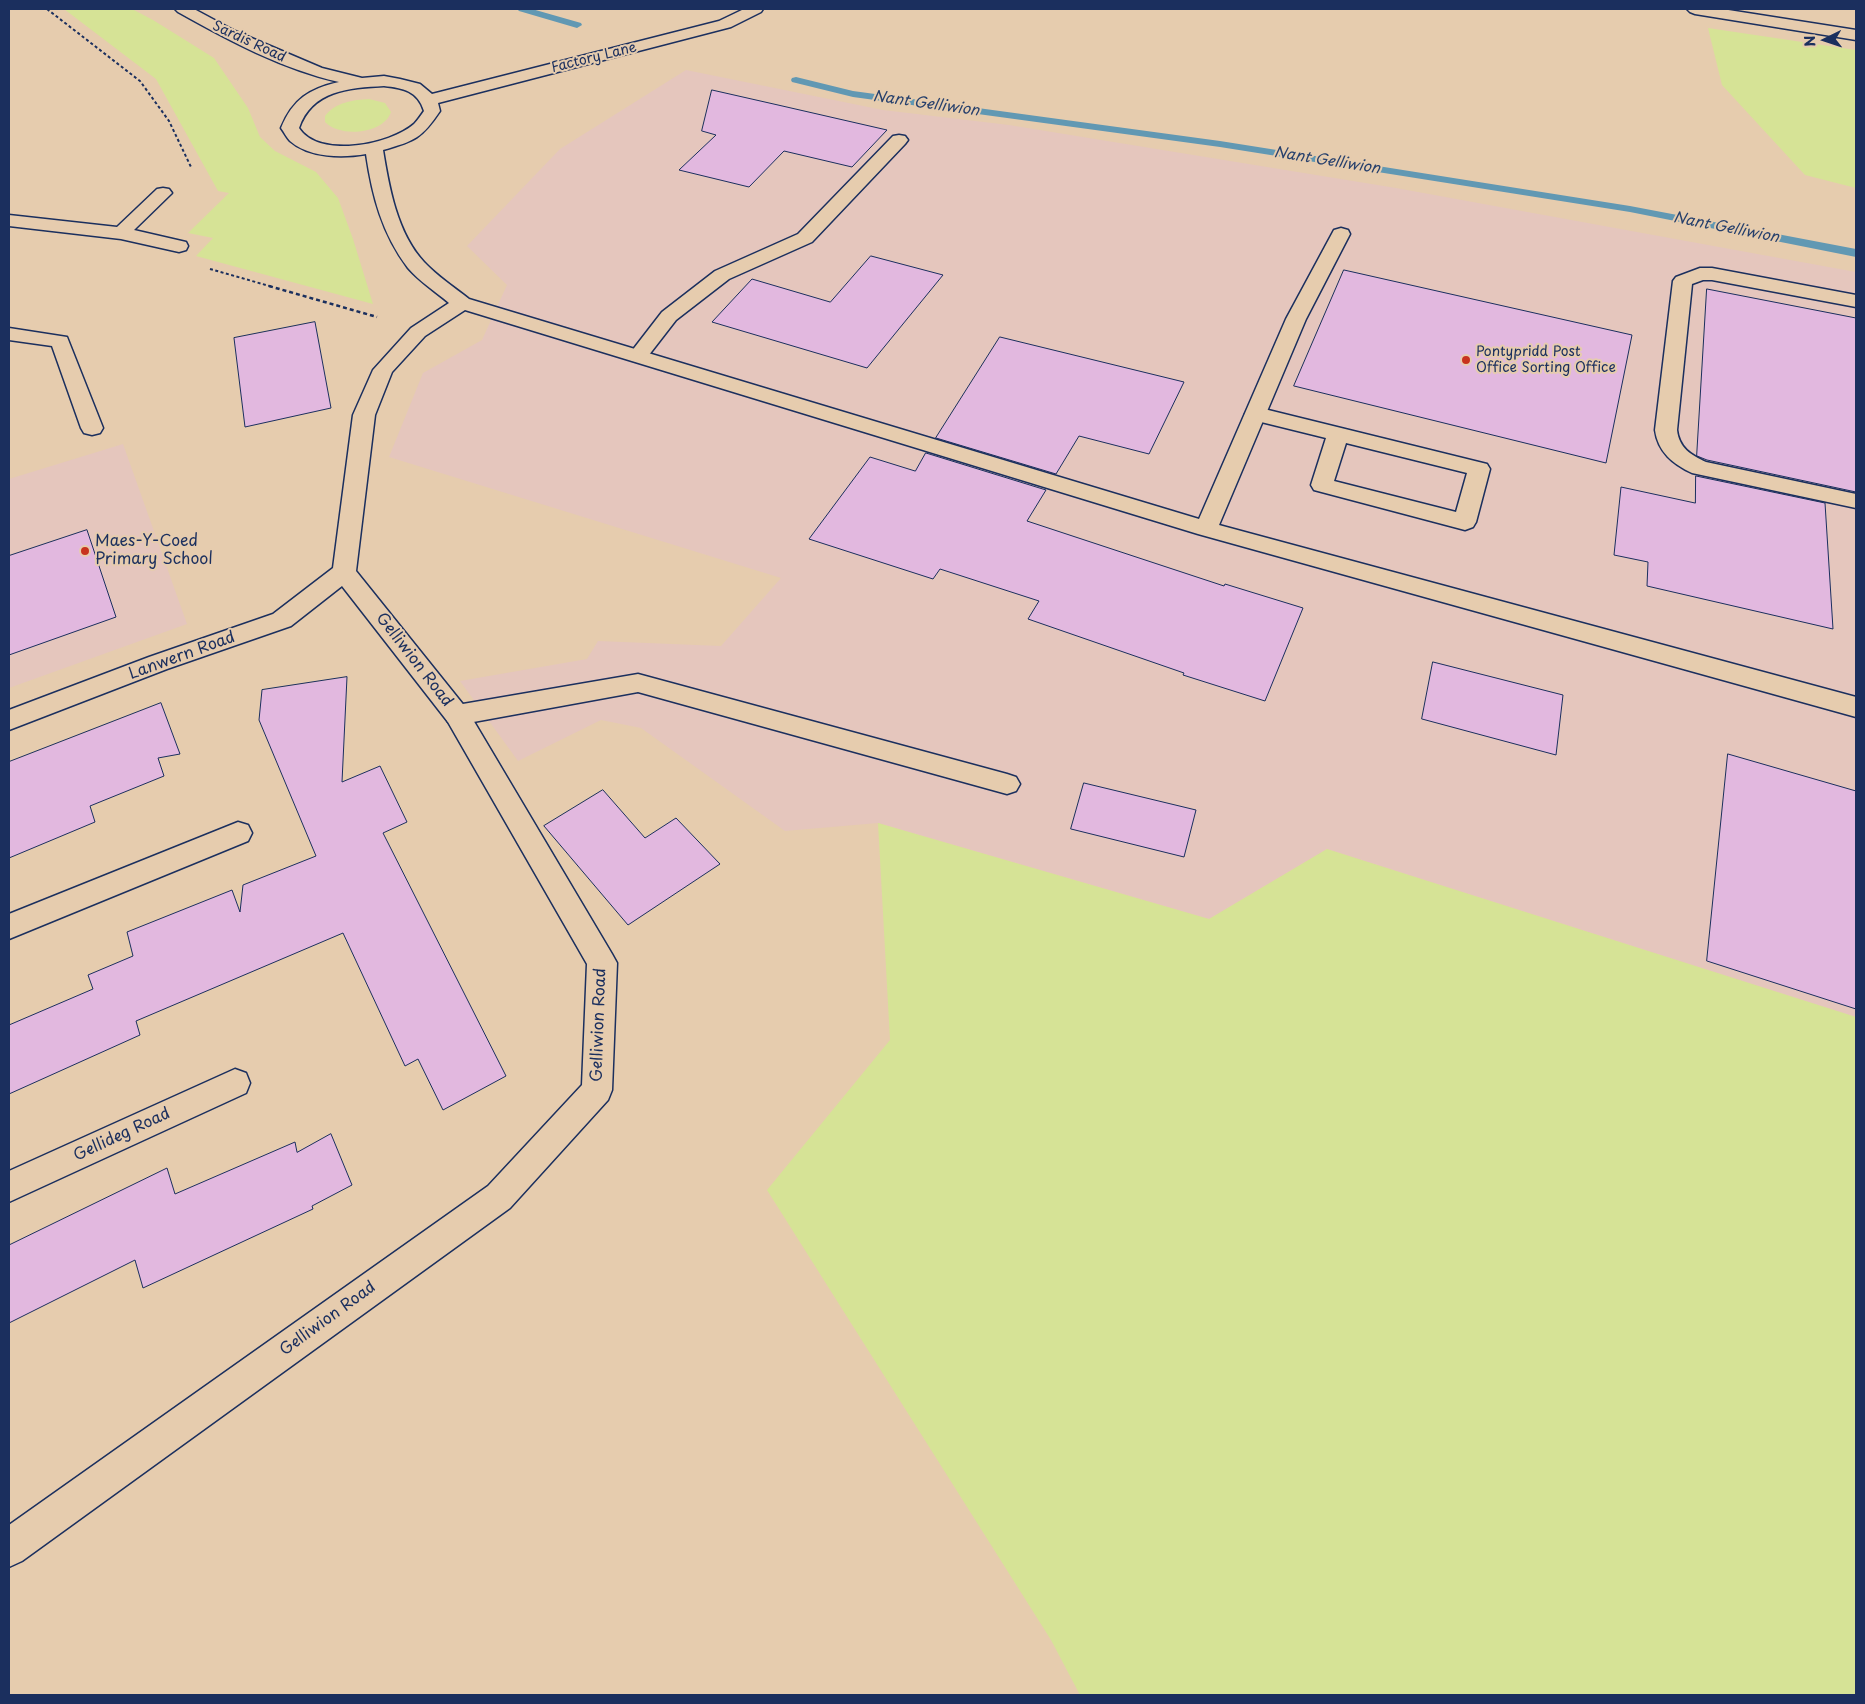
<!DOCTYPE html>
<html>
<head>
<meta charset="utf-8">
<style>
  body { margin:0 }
  #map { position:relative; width:1865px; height:1704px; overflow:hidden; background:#e6ccae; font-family:"Playpen Sans",sans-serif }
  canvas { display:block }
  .frame { position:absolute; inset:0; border:10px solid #1b2f5e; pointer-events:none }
  .north { position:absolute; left:1800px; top:15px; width:50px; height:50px; -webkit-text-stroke:4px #e6ccae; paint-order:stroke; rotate:266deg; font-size:14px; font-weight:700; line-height:20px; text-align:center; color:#1b2f5e }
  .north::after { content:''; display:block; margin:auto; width:18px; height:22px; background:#1b2f5e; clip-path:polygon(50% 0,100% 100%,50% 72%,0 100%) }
</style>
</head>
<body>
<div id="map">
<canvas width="1865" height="1704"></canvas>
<div class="frame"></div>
<div class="north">N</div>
</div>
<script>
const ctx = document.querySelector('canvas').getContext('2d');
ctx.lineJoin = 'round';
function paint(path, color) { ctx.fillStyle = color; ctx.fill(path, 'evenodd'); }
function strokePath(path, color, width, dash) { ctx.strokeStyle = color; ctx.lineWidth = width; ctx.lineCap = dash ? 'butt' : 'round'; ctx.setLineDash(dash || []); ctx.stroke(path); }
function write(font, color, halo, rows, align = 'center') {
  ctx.font = font + ' "Playpen Sans",sans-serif'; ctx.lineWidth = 4; ctx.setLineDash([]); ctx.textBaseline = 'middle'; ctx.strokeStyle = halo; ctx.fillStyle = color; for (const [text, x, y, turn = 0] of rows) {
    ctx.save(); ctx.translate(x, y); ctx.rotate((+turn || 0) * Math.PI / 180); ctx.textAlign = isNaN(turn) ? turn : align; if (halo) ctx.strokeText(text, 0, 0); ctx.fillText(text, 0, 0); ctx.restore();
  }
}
paint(new Path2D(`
  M 686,70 L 883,110 L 1009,125 L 1396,188 L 1856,272 L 1856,1017 L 1327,849 L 1209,919 L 878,823 L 785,831 L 641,728 L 601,720 L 518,761 L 460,681 L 587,659 L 598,641 L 721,646 L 781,578 L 389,457 L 423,373 L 482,340 L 507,285 L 467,246 L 560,149 Z
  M 123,444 L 187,624 L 9,688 L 9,479 Z`), '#e5c6bd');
paint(new Path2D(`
  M 64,9 L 132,9 L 153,20 L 214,58 L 248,108 L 260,137 L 275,151 L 316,172 L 338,198 L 353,239 L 373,304 L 196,256 L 213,238 L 188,233 L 229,193 L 218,191 L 156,79 Z
  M 1708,28 L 1856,50 L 1856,188 L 1805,175 L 1722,85 Z
  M 369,99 L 385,103 L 391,112 C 384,134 340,138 325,122 L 325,116 C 336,102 353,100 369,99 Z
  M 878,823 L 1209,919 L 1327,849 L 1856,1017 L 1856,1695 L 1080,1695 L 1051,1640 L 767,1190 L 890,1040 Z`), '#d6e396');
paint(new Path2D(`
  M 517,9 L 532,9 L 581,23 L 582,25 L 577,28 L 519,11 Z
  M 796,77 L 853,91 L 1220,141 L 1630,206 L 1856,249 L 1856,257 L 1630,212 L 1220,147 L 853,97 L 792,82 L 791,80 L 792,78 Z`), '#6198b3');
const building = new Path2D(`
  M 712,90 L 778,105 L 887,130 L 852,167 L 784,151 L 749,187 L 679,170 L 716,135 L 702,131 Z
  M 871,256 L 943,275 L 867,368 L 712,322 L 752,279 L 830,302 Z
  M 1344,270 L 1632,335 L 1606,463 L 1294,386 Z
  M 1707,289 L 1856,318 L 1856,492 L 1707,460 L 1697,456 Z
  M 315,322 L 331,408 L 245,427 L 234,338 Z
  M 1000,337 L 1184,382 L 1149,454 L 1079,436 L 1056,474 L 936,438 Z
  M 926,453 L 1046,490 L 1027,521 L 1224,586 L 1225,584 L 1303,608 L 1265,701 L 1183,675 L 1184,673 L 1028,619 L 1039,601 L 940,569 L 933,579 L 809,539 L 870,457 L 915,471 Z
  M 1696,476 L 1825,503 L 1833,629 L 1647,586 L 1648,562 L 1614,555 L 1621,487 L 1695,503 Z
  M 87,530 L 116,617 L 9,655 L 9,556 Z
  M 1433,662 L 1563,695 L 1556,755 L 1422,719 Z
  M 347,677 L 342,782 L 380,766 L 407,822 L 383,833 L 506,1076 L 443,1110 L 418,1059 L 405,1066 L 343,933 L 136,1021 L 140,1035 L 9,1094 L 9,1025 L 93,989 L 88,975 L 133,956 L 127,932 L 232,890 L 240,912 L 243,885 L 316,856 L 259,720 L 262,690 Z
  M 161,703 L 180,754 L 158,758 L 164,776 L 90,806 L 95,822 L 9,858 L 9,762 Z
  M 1728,754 L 1856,791 L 1856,1009 L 1707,961 Z
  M 1084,783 L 1196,810 L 1184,857 L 1071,829 Z
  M 603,790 L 645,838 L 676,818 L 720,864 L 628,925 L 544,826 Z
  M 331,1134 L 352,1185 L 312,1206 L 313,1209 L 143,1288 L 135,1260 L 9,1323 L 9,1245 L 167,1168 L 175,1194 L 295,1142 L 297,1152 Z`);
paint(building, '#e2b8df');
strokePath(building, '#1b2f5e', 1);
const service = new Path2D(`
  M 899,135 L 905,136 L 908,140 L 905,144 L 812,242 L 729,279 L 676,320 L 645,360 L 638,362 L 631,360 L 628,356 L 662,312 L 715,271 L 798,234 L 893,136 Z
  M 1700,268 L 1712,268 L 1856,295 L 1856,307 L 1712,280 L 1703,280 L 1692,284 L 1677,430 C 1679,448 1691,455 1706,462 L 1856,494 L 1856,508 L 1692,473 C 1673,464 1658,452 1655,430 L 1673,281 L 1676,277 Z
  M 9,328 L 67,337 L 103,428 L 100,433 L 92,435 L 84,433 L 81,428 L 52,346 L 9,340 Z
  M 1256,407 L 1487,464 L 1490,469 L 1476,522 L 1473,527 L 1465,530 L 1314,490 L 1311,485 L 1326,438 L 1249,419 L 1245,414 L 1249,409 ZM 1346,443 L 1467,473 L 1456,512 L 1334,481 Z
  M 638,674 L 1007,774 L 1016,777 L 1020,784 L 1016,791 L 1007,794 L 638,692 L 457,725 L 448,722 L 444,715 L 448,708 L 457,705 Z
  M 238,822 L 248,825 L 252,833 L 248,841 L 9,939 L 9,914 Z`);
const minor = new Path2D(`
  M 175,9 L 194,9 L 235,31 L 322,68 L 362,78 L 384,76 L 400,79 L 420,84 L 432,94 L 719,21 L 744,9 L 763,9 L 761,12 L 731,27 L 438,103 L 440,111 C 422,138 415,141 383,150 C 389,187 397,233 424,262 C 437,276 454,287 469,299 L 1199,519 L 1286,319 L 1334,230 L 1341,228 L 1348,230 L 1350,234 L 1306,319 L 1219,525 L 1856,697 L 1856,717 L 1198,534 L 465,310 L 425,336 L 392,372 L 375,415 L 356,571 L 466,708 L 612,954 L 617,963 L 612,1090 L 608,1100 L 510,1208 L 22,1561 L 9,1567 L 9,1525 L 488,1186 L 582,1085 L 587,964 L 448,722 L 342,586 L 291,626 L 167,669 L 9,730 L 9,710 L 149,657 L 273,614 L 333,568 L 353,415 L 373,370 L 411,328 L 449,303 C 436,292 419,281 408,268 C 382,234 372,195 366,154 C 343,158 309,158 290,141 C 287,138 284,132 281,128 C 293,99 309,89 339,82 C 282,69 228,40 178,12 ZM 384,86 C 403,88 418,91 424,111 C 421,115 418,120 414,124 C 390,145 319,159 299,128 C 312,90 349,88 384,86 Z
  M 1687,9 L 1722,9 L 1856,30 L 1856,40 L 1695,14 L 1690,12 Z
  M 163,188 L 169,189 L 172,193 L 134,230 L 186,242 L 188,246 L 186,250 L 179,252 L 121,239 L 9,226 L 9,215 L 117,227 L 157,189 Z
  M 235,1069 L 246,1073 L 250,1083 L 246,1093 L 9,1202 L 9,1171 Z`);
strokePath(service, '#1b2f5e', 3);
strokePath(minor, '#1b2f5e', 3);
strokePath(new Path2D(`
  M 47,9 L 140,81 L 169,121 L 191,167
  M 210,269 L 273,287`), '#1b2f5e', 2, [3, 2.5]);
strokePath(new Path2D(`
  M 269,286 L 377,317`), '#1b2f5e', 2.5, [4, 3]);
paint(service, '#e6ccae');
paint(minor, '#e6ccae');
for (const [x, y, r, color] of [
  [1466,360,5,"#c8321e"],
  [85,551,5,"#c8321e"]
]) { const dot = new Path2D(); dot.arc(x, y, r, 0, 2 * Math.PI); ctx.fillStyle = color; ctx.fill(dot); strokePath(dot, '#e6ccae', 2); }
write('14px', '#1b2f5e', '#e6ccae', [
  ["Sardis Road",249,42,25],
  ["Factory Lane",594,58,-14]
]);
write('14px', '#1b2f5e', '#e6ccae', [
  ["Pontypridd Post",1476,352],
  ["Office Sorting Office",1476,368]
], 'left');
write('italic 15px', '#27406c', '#e6ccae', [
  ["Nant Gelliwion",926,104,8],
  ["Nant Gelliwion",1327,161,9],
  ["Nant Gelliwion",1726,228,11]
]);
write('16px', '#1b2f5e', '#e6ccae', [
  ["Maes-Y-Coed",95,542],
  ["Primary School",95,560]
], 'left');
write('16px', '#1b2f5e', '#e6ccae', [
  ["Lanwern Road",182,656,-20],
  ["Gelliwion Road",414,660,52],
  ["Gelliwion Road",599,1025,-88],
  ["Gellideg Road",122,1135,-25],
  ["Gelliwion Road",328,1319,-36]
]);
</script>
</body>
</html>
